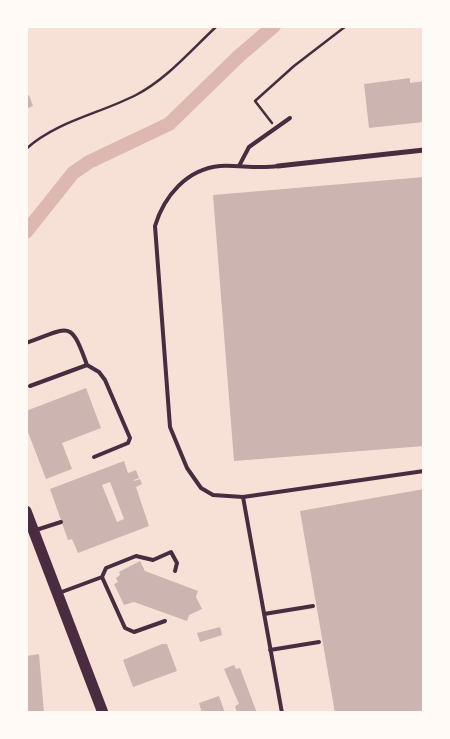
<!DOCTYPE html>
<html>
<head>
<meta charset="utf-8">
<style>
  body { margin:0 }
  #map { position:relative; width:450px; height:739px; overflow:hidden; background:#f7e1d7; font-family:Commissioner,sans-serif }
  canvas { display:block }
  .frame { position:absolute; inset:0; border:28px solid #fffaf5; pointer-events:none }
</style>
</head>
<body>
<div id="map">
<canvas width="450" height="739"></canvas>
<div class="frame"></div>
</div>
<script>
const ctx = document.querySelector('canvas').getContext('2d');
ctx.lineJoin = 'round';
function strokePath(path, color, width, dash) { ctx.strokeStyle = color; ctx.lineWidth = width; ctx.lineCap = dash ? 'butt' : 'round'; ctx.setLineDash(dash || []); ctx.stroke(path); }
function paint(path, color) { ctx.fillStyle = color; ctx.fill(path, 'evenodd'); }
strokePath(new Path2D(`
  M 26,232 L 73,173 L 89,162 L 169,124 L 239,56 L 274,26`), '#dcb8b0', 14);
paint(new Path2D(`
  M 410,78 L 410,83 L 424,81 L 424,122 L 369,128 L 364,84 Z
  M 29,95 L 33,106 L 26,109 L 26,97 Z
  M 424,177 L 424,446 L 234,461 L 213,195 Z
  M 86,388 L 101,428 L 62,443 L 72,469 L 46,479 L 26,427 L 26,411 Z
  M 124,461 L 128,473 L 136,470 L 139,478 L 134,480 L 134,481 L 140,479 L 142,484 L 136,487 L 149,526 L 78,553 L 72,539 L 68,540 L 50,489 ZM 110,482 L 124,519 L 117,522 L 102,485 Z
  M 424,489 L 424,713 L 335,713 L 300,511 Z
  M 140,561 L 145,571 L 198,591 L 196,597 L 202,609 L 189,615 L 187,621 L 134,602 L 124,605 L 114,584 L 118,582 L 116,578 L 120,575 L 119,572 Z
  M 220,627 L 222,635 L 200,642 L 197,633 Z
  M 162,644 L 167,644 L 177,671 L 133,687 L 123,660 Z
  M 39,654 L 44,713 L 26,713 L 26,656 Z
  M 234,665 L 236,669 L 240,668 L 257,713 L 237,713 L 235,706 L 239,704 L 224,669 Z
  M 219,696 L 225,713 L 202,713 L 199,703 Z`), '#ccb4b1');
strokePath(new Path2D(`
  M 272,123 L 255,101 L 294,66 L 346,26
  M 26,149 C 57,121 99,114 136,95 C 167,79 191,50 217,26`), '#4a2c40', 2.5);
strokePath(new Path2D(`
  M 239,166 L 249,147 L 290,118
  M 278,166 C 258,169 239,165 220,166 C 187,169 164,196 155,226 L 170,427 L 187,468 L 201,488 L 213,495 L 243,497 L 424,471
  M 26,343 C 70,328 70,318 87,365 L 99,372 L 105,380 L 130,438 L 128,443 L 94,457
  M 30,386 L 87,365
  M 243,497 L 282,713
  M 36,530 L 61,522
  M 102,577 L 106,568 L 136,556 L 153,560 L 171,552 L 177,563 L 175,571
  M 59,593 L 102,577 L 125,628 L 134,632 L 165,621
  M 264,614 L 313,606
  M 270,650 L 319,642`), '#4a2c40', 4);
strokePath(new Path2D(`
  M 278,166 L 424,150`), '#4a2c40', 5);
strokePath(new Path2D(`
  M 26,511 L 103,713`), '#4a2c40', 11);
</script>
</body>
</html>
